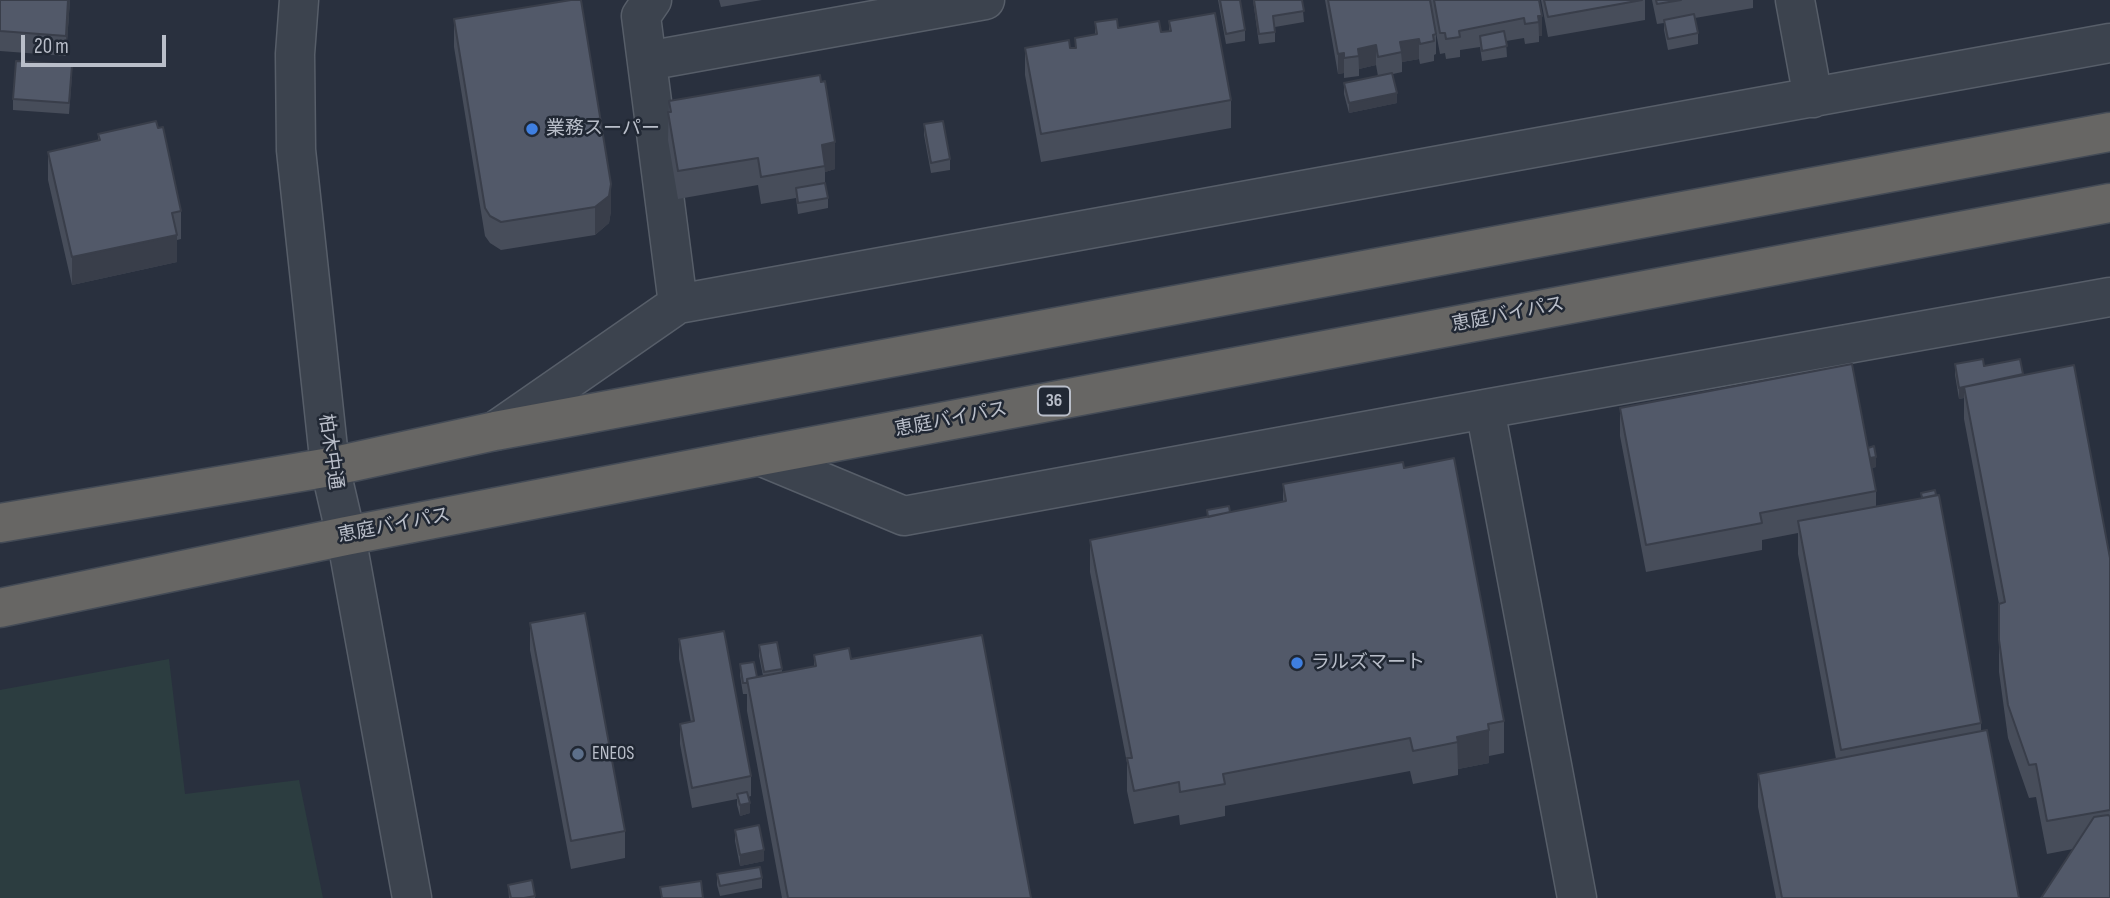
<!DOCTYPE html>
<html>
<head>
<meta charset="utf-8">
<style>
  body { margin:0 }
  #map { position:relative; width:2110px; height:898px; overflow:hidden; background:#29303e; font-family:"Sofia Sans Condensed",sans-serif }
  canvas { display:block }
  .scale { position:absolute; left:21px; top:35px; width:145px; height:32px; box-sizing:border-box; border:4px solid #b9bec9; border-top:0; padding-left:9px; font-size:21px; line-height:24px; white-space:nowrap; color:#b9bec9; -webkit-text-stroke:5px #212834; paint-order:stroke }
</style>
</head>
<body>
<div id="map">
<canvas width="2110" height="898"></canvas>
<div class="scale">20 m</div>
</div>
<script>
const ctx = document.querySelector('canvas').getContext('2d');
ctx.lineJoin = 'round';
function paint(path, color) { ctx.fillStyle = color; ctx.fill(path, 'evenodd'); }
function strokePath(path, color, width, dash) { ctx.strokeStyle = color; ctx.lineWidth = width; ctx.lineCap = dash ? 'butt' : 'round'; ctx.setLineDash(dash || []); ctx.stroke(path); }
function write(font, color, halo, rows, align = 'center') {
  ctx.font = font + ' "Sofia Sans Condensed","Noto Sans JP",sans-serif'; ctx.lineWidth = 5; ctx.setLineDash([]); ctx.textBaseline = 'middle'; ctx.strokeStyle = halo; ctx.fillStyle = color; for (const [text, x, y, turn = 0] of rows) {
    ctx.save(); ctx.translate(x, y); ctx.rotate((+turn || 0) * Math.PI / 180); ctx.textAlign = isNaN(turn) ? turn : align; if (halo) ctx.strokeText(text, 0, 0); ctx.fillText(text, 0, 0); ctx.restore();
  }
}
paint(new Path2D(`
  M 169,659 L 185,794 L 299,780 L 323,898 L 0,898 L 0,690 Z`), '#2c3d40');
const minor = new Path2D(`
  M 652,0 L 641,16 L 678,304
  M 1795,0 L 1813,98
  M 647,61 L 985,0
  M 1485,409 L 1577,898
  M 495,431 L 678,304 L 2110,43
  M 760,456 L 904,516 L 1485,409 L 2110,297`);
const tertiary = new Path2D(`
  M 299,0 L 295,54 L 296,150 L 330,467 L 346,536 L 412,898`);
const trunk = new Path2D(`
  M 0,523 L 330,467 L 495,431 L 2110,132
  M 0,608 L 346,536 L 760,456 L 2110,203`);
strokePath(minor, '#575e69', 41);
strokePath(tertiary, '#575e69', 41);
strokePath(trunk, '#444b56', 41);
strokePath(minor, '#3c434e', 38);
strokePath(tertiary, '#3c434e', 38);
strokePath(trunk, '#676664', 38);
paint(new Path2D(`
  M 0,0 L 70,0 L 66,56 L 0,51 Z
  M 719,0 L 762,0 L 721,7 Z
  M 1218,0 L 1240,0 L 1245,30 L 1245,41 L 1226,44 Z
  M 1253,0 L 1302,0 L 1304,22 L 1275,27 L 1275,42 L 1259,44 Z
  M 1325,0 L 1430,0 L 1436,34 L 1436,54 L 1434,55 L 1434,61 L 1420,64 L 1419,59 L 1402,62 L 1402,72 L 1393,74 L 1397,103 L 1349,113 L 1344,94 L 1344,83 L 1378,76 L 1376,65 L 1359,69 L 1359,76 L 1344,78 L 1344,73 L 1338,74 Z
  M 1430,0 L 1539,0 L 1542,36 L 1539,36 L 1539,42 L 1525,44 L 1524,38 L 1506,41 L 1507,57 L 1482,61 L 1480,47 L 1460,50 L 1460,57 L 1446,59 L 1445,53 L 1440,54 Z
  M 1541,0 L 1645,0 L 1645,20 L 1548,37 Z
  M 1652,0 L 1753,0 L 1753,8 L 1695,18 L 1698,33 L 1698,44 L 1668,50 L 1664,30 L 1664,23 L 1657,24 Z
  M 454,19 L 611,211 L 609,223 L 595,235 L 501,250 L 490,243 L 485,236 L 454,47 Z
  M 1169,21 L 1231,100 L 1231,128 L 1041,162 L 1025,75 L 1025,48 L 1075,48 L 1075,38 L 1095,34 L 1095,22 L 1118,28 L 1161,32 L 1169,31 Z
  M 72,75 L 69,114 L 13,110 L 13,99 Z
  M 669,101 L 835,169 L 825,172 L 825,183 L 828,198 L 828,208 L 798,214 L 796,198 L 761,204 L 758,185 L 678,199 L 668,140 Z
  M 924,124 L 950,159 L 950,170 L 931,173 L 924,135 Z
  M 158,128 L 181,211 L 181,239 L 177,240 L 177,262 L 72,285 L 48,180 L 48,152 L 98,141 L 98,134 Z
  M 1955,364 L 1984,366 L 2023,375 L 2110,558 L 2110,898 L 2073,849 L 2047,854 L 2036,797 L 2029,798 L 2008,738 L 1999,672 L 1999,604 L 1964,419 L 1964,398 L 1959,399 L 1955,375 Z
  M 1620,408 L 1868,448 L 1876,467 L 1872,468 L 1876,491 L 1876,506 L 1921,498 L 1921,493 L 1981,723 L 1981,731 L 2019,898 L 1776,898 L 1758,807 L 1758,774 L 1836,759 L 1798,554 L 1798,533 L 1762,540 L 1762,550 L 1646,572 L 1620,436 Z
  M 1404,468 L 1504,721 L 1504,753 L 1489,756 L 1489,763 L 1458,769 L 1458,775 L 1413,784 L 1410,771 L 1225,806 L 1225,816 L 1180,825 L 1179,815 L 1134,824 L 1127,791 L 1127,763 L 1090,572 L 1090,540 L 1207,517 L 1207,510 L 1230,512 L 1283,502 L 1283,484 Z
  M 530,623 L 625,831 L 625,858 L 571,869 L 530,650 Z
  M 679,639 L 751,776 L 751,796 L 748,797 L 750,813 L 740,816 L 737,805 L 737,799 L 692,808 L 680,744 L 680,724 L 691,722 L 679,659 Z
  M 759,645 L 782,669 L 782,672 L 814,667 L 814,655 L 851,659 L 1031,898 L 782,898 L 747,711 L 747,694 L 743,694 L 740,675 L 740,664 L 757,677 L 763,676 L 759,656 Z
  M 735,830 L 764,861 L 740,866 L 735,841 Z
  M 717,874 L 762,878 L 762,888 L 720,896 L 717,885 Z
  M 508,885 L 535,896 L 535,898 L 509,898 Z`), '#474d5a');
paint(new Path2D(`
  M 68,0 L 70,0 L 66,56 L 66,36 Z
  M 1538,16 L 1542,16 L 1542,36 L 1539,36 Z
  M 1419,39 L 1419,59 L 1402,62 L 1400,42 Z
  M 1376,45 L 1376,65 L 1359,69 L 1358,49 Z
  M 1344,53 L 1344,73 L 1338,74 L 1338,54 Z
  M 1397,93 L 1397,103 L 1349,113 L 1349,103 Z
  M 835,142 L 835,169 L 825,172 L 822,145 Z
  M 611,184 L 611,211 L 609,223 L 595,235 L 595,207 Z
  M 177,235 L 177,262 L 72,285 L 72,257 Z
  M 1964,387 L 1964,398 L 1959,399 L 1959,388 Z
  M 1876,457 L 1876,467 L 1868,469 L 1868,459 Z
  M 1489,730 L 1489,763 L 1458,769 L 1457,737 Z
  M 750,803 L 750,813 L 740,816 L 740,805 Z
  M 764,850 L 764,861 L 740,866 L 740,855 Z`), '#393e4a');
const building = new Path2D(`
  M 0,0 L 68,0 L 66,36 L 0,31 Z
  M 571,0 L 581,0 L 611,184 L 609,196 L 595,207 L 501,222 L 490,216 L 485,208 L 454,19 Z
  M 1220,0 L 1240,0 L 1245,30 L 1226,34 Z
  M 1254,0 L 1302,0 L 1304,11 L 1273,16 L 1275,32 L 1259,34 Z
  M 1328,0 L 1430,0 L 1436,34 L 1433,35 L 1434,41 L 1420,44 L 1419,39 L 1400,42 L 1402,52 L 1378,57 L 1376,45 L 1358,49 L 1359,56 L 1344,58 L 1344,53 L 1338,54 Z
  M 1434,0 L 1539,0 L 1542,16 L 1538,16 L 1539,22 L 1525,24 L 1524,18 L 1459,31 L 1460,37 L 1446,39 L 1445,33 L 1440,33 Z
  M 1544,0 L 1642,0 L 1548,17 Z
  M 1656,0 L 1681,0 L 1657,4 Z
  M 1215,13 L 1231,100 L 1041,134 L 1025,48 L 1069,40 L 1070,48 L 1076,48 L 1075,38 L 1097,34 L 1095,22 L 1117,19 L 1118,28 L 1159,21 L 1161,32 L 1171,31 L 1169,21 Z
  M 1694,14 L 1698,33 L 1668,39 L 1664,20 Z
  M 1504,31 L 1507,46 L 1482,51 L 1480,36 Z
  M 16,61 L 72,65 L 69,103 L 13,99 Z
  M 1392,73 L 1397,93 L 1349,103 L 1344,83 Z
  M 820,75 L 821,82 L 825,81 L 835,142 L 822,145 L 825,166 L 761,177 L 758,158 L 678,171 L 668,112 L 671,112 L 669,101 Z
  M 156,121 L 158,128 L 163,127 L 181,211 L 172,213 L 177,235 L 72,257 L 48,152 L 100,140 L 98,134 Z
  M 943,121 L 950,159 L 931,163 L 924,124 Z
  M 825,183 L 828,198 L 798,203 L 796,188 Z
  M 1983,359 L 1984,366 L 2020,359 L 2023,374 L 1959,388 L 1955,364 Z
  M 1852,364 L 1876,491 L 1760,513 L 1762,523 L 1646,545 L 1620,408 Z
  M 2074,365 L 2110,558 L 2110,810 L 2047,821 L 2036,764 L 2029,765 L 2008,705 L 1999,640 L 1999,604 L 2005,602 L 1964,387 Z
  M 1874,446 L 1876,457 L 1870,458 L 1868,448 Z
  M 1454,458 L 1504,721 L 1488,724 L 1489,730 L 1457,737 L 1458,742 L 1413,751 L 1410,738 L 1223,774 L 1225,784 L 1180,792 L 1179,782 L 1134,791 L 1127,758 L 1132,758 L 1090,540 L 1286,501 L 1283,484 L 1403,462 L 1404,468 Z
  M 1935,490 L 1936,495 L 1922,498 L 1921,493 Z
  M 1939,495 L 1981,723 L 1841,750 L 1798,521 Z
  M 1229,506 L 1230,512 L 1208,517 L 1207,510 Z
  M 585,613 L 625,831 L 571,841 L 530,623 Z
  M 724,631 L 751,776 L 692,788 L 680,724 L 694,721 L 679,639 Z
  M 982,635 L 1031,898 L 788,898 L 747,679 L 816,666 L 814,655 L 849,648 L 851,659 Z
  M 777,642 L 782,669 L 764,672 L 759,645 Z
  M 754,662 L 757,677 L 747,679 L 747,683 L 743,683 L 740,664 Z
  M 1987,730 L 2019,898 L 1782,898 L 1758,774 Z
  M 747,792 L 750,803 L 740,805 L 737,794 Z
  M 2108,815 L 2110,816 L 2110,898 L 2041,898 L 2094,817 Z
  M 759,825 L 764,850 L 740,855 L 735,830 Z
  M 760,867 L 762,878 L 720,886 L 717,874 Z
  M 532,880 L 535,896 L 524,898 L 511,898 L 508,885 Z
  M 701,881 L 703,898 L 662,898 L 660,887 Z`);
paint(building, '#525969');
strokePath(building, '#393e4a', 2);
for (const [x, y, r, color] of [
  [532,129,7,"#3f7fe0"],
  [1297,663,7,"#3f7fe0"],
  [578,754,7,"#5c6f8a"]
]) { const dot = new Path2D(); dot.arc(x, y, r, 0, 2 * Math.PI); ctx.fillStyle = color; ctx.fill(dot); strokePath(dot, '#212834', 2.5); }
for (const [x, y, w] of [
  [1054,401,32]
]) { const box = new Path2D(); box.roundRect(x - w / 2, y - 14.5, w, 29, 5); ctx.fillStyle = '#212834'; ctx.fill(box); strokePath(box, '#b9bec9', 2); }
write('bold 18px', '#b9bec9', null, [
  ["36",1054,401]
]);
write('19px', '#b9bec9', '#212834', [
  ["業務スーパー",546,129],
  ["ラルズマート",1311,663],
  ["ENEOS",592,754]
], 'left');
write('19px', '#b9bec9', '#212834', [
  ["恵庭バイパス",1508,315,-11],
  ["恵庭バイパス",951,420,-11],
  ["柏木中通",330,452,82],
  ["恵庭バイパス",394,526,-11]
]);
</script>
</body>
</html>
